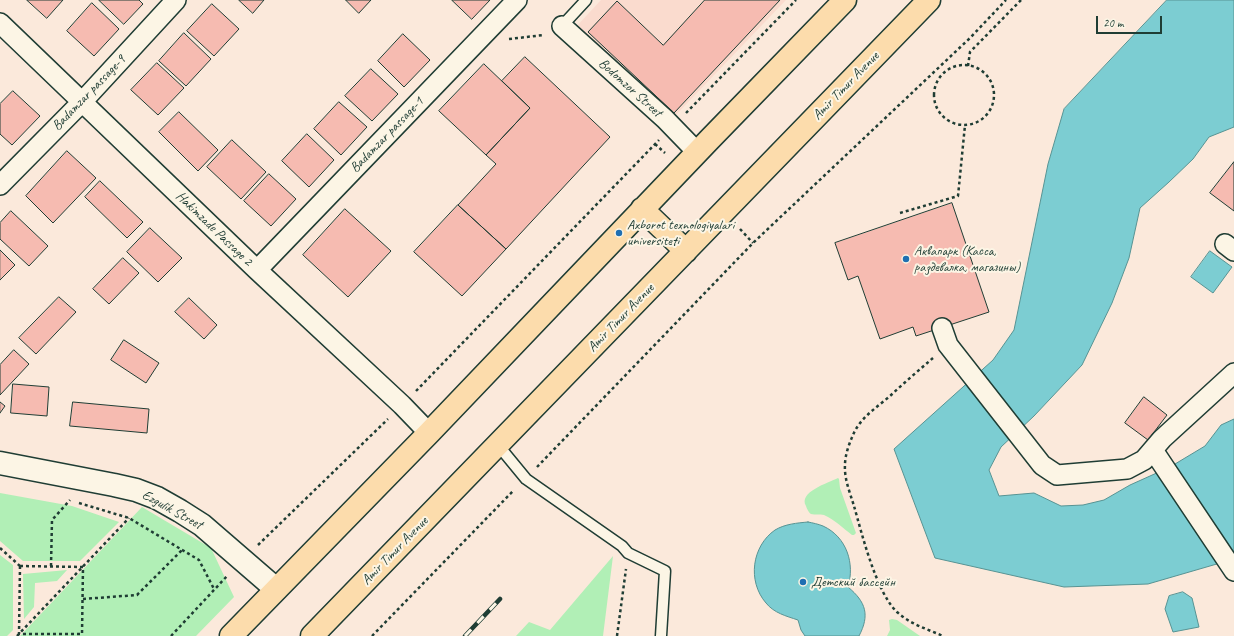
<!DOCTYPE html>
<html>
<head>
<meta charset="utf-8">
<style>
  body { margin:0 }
  #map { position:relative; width:1234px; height:636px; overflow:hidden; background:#fbe9db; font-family:Caveat,sans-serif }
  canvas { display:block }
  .scale { position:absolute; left:1096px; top:16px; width:66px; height:18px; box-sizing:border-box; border:2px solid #1f3d34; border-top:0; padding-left:5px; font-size:12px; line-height:14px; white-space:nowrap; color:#1f3d34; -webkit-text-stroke:3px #fcf5e5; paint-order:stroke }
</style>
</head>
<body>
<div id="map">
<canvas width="1234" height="636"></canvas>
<div class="scale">20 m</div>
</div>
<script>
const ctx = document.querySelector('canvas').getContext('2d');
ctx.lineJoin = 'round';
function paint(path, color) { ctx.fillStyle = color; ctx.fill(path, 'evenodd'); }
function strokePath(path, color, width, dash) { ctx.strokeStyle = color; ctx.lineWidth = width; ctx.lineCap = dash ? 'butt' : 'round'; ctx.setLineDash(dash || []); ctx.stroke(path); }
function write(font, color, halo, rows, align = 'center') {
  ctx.font = font + ' Caveat,sans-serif'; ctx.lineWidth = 4; ctx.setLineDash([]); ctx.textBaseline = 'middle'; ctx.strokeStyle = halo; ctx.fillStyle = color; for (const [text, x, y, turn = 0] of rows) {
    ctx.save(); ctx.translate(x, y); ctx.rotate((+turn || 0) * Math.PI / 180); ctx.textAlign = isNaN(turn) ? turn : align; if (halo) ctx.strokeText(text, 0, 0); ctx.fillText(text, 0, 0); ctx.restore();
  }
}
paint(new Path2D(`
  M 601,0 L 786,0 L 672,119 L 575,28 Z`), '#fadbce');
paint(new Path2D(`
  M 838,478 L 839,479 L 840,488 L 856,533 L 854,535 L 852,535 C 843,528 835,520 824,515 C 820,514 815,515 811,514 C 809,513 807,509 806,506 C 798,492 828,483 838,478 Z
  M 0,493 L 72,506 L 119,522 L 80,561 L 23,561 L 0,541 Z
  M 142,507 L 211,548 L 234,597 L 196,636 L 20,636 Z
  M 0,555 L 13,565 L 13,630 L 7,636 L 0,636 Z
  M 613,556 L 603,636 L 516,636 L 529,622 L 550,630 Z
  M 67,570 L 57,581 L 35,583 L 34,607 L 24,619 L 23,574 Z
  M 892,619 L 897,620 L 920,636 L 887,636 L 890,630 L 889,620 Z`), '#b1efb6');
const water = new Path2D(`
  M 1167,0 L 1234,0 L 1234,127 L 1209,137 L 1193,159 L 1169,182 L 1140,208 L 1129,258 L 1112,303 L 1082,365 L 1034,416 L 1001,447 L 989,470 L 999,496 L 1034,493 L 1061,506 L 1083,505 L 1104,500 L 1130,485 L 1170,467 L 1205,446 L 1221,425 L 1234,419 L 1234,559 L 1148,584 L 1064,587 L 935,558 L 894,449 L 993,360 L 1014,330 L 1048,164 L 1064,109 Z
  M 1210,251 L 1232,267 L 1213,293 L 1191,277 Z
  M 808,522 C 813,523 818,524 823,526 C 847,537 855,564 848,587 C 866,602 870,615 859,636 L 805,636 L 801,630 L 798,620 C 786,616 774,613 766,603 C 747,581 752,546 775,530 C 785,524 797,523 808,522 Z
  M 1183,592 L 1192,598 L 1199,627 L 1173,632 L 1165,609 L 1169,596 Z`);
paint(water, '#7ccdd2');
strokePath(water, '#579393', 1);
const building = new Path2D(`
  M 27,0 L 63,0 L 47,18 Z
  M 99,0 L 139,0 L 143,4 L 124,24 Z
  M 239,0 L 264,0 L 253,13 Z
  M 346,0 L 371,0 L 359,13 Z
  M 452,0 L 490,0 L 472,19 Z
  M 705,0 L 780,0 L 674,113 L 588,32 L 617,1 L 663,45 Z
  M 92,3 L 119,29 L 94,56 L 67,31 Z
  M 212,4 L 239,29 L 214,56 L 187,31 Z
  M 184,33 L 211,59 L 186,86 L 159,61 Z
  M 403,34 L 430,60 L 404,87 L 378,61 Z
  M 525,57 L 610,137 L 506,249 L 458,205 L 496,164 L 486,155 L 530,108 L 502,81 Z
  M 157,63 L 184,88 L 158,115 L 131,90 Z
  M 484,64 L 530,108 L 486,155 L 439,111 Z
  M 371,69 L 398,94 L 372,121 L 345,96 Z
  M 13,91 L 40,116 L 12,145 L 0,134 L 0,104 Z
  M 339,102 L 367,127 L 341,155 L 314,129 Z
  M 179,112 L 218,150 L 198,171 L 159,132 Z
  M 307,134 L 334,160 L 309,187 L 282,161 Z
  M 232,140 L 266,172 L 241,199 L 207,167 Z
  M 67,151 L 96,178 L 53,223 L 26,196 Z
  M 1234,162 L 1234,211 L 1210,193 Z
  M 269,174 L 296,199 L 271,226 L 244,201 Z
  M 100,181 L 143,222 L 127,238 L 85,197 Z
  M 952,203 L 989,312 L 916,336 L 913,327 L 880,339 L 858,276 L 848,280 L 835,243 Z
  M 458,205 L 506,249 L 462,296 L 414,252 Z
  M 345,209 L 391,251 L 348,297 L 303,255 Z
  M 11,211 L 48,246 L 29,266 L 0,239 L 0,223 Z
  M 150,228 L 182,258 L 158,282 L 127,252 Z
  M 0,250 L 15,265 L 0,280 Z
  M 123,258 L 139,273 L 109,304 L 93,289 Z
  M 59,297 L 76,312 L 36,354 L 19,338 Z
  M 189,298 L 217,325 L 204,339 L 175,312 Z
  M 124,340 L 159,363 L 146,383 L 111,360 Z
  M 14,350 L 29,364 L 0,395 L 0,365 Z
  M 13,384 L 49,387 L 47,416 L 11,413 Z
  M 1144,397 L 1167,415 L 1148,440 L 1125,423 Z
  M 0,402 L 5,406 L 0,413 Z
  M 73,402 L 149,409 L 147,433 L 70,426 Z`);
paint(building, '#f6bbb1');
strokePath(building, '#1f3d34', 1);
const lane = new Path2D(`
  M 562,26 L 586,0
  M 498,445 L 526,479 L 622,546 L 628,553 L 665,571 L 661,636`);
const street = new Path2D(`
  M 0,23 L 257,270 L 402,405 L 429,433
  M 562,26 L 665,119 L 697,152
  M 0,185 L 82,102 L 176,0
  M 1225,244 L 1234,251
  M 257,270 L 517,0
  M 942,328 L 948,345 L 1042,465 L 1057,475 L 1127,469 L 1144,460 L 1162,439 L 1234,373
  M 1153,450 L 1234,571`);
const secondary = new Path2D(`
  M 0,463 L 114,485 L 136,490 L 157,498 L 180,511 L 202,525 L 276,589`);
const primary = new Path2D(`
  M 642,209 L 686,251
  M 231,636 L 429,433 L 709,140 L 845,0
  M 312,636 L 929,0`);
strokePath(lane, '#1f3d34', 13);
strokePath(street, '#1f3d34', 22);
strokePath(secondary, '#1f3d34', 25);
strokePath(primary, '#1f3d34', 25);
strokePath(new Path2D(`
  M 509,39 L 544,35
  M934 95a30 30 0 1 1 60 0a30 30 0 1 1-60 0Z
  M 968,66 L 970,52 L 1021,0
  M 686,113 L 796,0
  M 655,144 L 665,153
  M 900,213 L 958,196 L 965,125
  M 740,229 L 753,243
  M 933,358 C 919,370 904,383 890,396 C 876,408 860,418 853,435 C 849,444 845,455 845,465 C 844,478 850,493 854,506 C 862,534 876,592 897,612 C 910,624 927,629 943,636
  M 416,391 L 659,140
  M 537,467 L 753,243 L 970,38 L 1006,0
  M 79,503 L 129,518 L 199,560 L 214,589
  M 258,545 L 388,419
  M 0,548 L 20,566
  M 20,566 L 83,567 L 82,634 L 19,634 Z
  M 51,566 L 52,520 L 70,500
  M 83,599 L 137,595 L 182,550
  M 17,636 L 129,518
  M 171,636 L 228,575
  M 372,636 L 514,490
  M 617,636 L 626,569`), '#1f3d34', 2.5, [3, 3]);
strokePath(lane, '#fcf5e5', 10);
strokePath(street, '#fcf5e5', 19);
strokePath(secondary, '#fcf5e5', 22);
strokePath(primary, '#fcdcac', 22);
const rail = new Path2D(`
  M 465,636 L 500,599`);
strokePath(rail, '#1f3d34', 4.5);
strokePath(rail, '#fcf5e5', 3, [9]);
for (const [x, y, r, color] of [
  [619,233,4,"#1f6fb2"],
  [906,259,4,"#1f6fb2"],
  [803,582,4,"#1f6fb2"]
]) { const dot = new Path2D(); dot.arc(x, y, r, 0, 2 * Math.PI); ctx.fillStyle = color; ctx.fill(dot); strokePath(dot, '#fcf5e5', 1.5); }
write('14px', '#1f3d34', '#fcf5e5', [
  ["Amir Timur Avenue",846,86,-46],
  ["Bodomzor Street",630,88,42],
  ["Badamzar passage-9",89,93,-46],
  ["Badamzar passage-1",387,135,-46],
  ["Hakimzade Passage 2",214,229,44],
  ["Amir Timur Avenue",621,318,-46],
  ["Ezgulik Street",172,510,29],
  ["Amir Timur Avenue",395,551,-46]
]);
write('14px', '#1f3d34', '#fcf5e5', [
  ["Axborot texnologiyalari",627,225],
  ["universiteti",627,241],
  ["Аквапарк (Касса,",914,251],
  ["раздевалка, магазины)",914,267],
  ["Детский бассейн",811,582]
], 'left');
</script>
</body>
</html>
